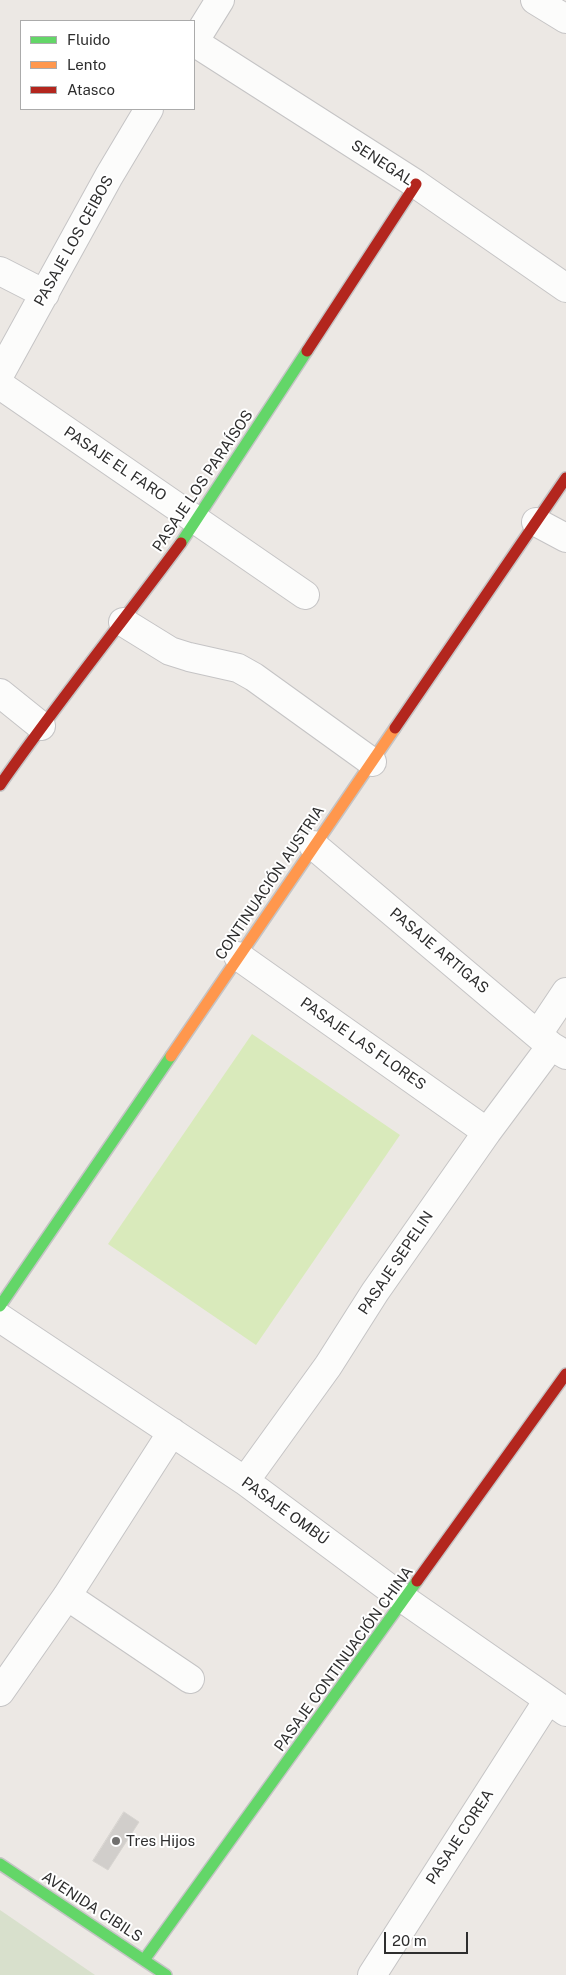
<!DOCTYPE html>
<html>
<head>
<meta charset="utf-8">
<style>
  body { margin:0 }
  #map { position:relative; width:566px; height:1975px; overflow:hidden; background:#ece8e4; font-family:"Public Sans",sans-serif }
  canvas { display:block }
  .legend { position:absolute; left:20px; top:20px; width:175px; height:90px; box-sizing:border-box; background:#fff; border:1px solid #ababab; margin:0; padding:6px 9px; list-style:none; font-size:15px; color:#2e2e2e }
  .legend li { display:flex; align-items:center; gap:10px; height:25px }
  .legend b { width:25px; border:1px solid #ababab }
  .scale { position:absolute; left:384px; top:1932px; width:84px; height:22px; box-sizing:border-box; border:2px solid #2e2e2e; border-top:0; padding-left:6px; font-size:15px; line-height:18px; white-space:nowrap; color:#2e2e2e; -webkit-text-stroke:4px #fff; paint-order:stroke }
</style>
</head>
<body>
<div id="map">
<canvas width="566" height="1975"></canvas>
<ul class="legend">
<li><b style="height:6px;background:#63d668"></b>Fluido</li>
<li><b style="height:6px;background:#ff974d"></b>Lento</li>
<li><b style="height:6px;background:#b3261e"></b>Atasco</li>
</ul>
<div class="scale">20 m</div>
</div>
<script>
const ctx = document.querySelector('canvas').getContext('2d');
ctx.lineJoin = 'round';
function paint(path, color) { ctx.fillStyle = color; ctx.fill(path, 'evenodd'); }
function strokePath(path, color, width, dash) { ctx.strokeStyle = color; ctx.lineWidth = width; ctx.lineCap = dash ? 'butt' : 'round'; ctx.setLineDash(dash || []); ctx.stroke(path); }
function write(font, color, halo, rows, align = 'center') {
  ctx.font = font + ' "Public Sans",sans-serif'; ctx.lineWidth = 4; ctx.setLineDash([]); ctx.textBaseline = 'middle'; ctx.strokeStyle = halo; ctx.fillStyle = color; for (const [text, x, y, turn = 0] of rows) {
    ctx.save(); ctx.translate(x, y); ctx.rotate((+turn || 0) * Math.PI / 180); ctx.textAlign = isNaN(turn) ? turn : align; if (halo) ctx.strokeText(text, 0, 0); ctx.fillText(text, 0, 0); ctx.restore();
  }
}
paint(new Path2D(`
  M 0,1910 L 95,1975 L 0,1975 Z`), '#d8e0cc');
paint(new Path2D(`
  M 252,1034 L 400,1135 L 256,1345 L 108,1244 Z`), '#d9eabb');
const building = new Path2D(`
  M 124,1812 L 139,1822 L 108,1870 L 93,1861 Z`);
paint(building, '#d1cecb');
strokePath(building, '#d7d4d0', 1);
const street = new Path2D(`
  M 535,0 L 566,19
  M 194,42 L 416,184 L 566,288
  M 194,42 L 220,0
  M 0,271 L 45,294
  M 0,374 L 109,176 L 149,109
  M 0,385 L 305,595
  M 536,522 L 566,538
  M 123,622 L 170,651 L 189,657 L 238,668 L 254,677 L 372,762
  M 0,693 L 41,726
  M 313,845 L 551,1046 L 566,1055
  M 238,956 L 487,1132
  M 538,1034 L 566,992
  M 0,1318 L 245,1481 L 405,1600 L 566,1712
  M 245,1481 L 328,1366 L 375,1292 L 487,1132 L 551,1046
  M 67,1596 L 190,1679
  M 0,1692 L 67,1596 L 172,1432
  M 372,1975 L 548,1700`);
const fast = new Path2D(`
  M 181,543 L 307,351
  M 0,1306 L 171,1056
  M 0,1864 L 166,1975
  M 144,1960 L 417,1581`);
const slow = new Path2D(`
  M 171,1056 L 395,728`);
const jam = new Path2D(`
  M 307,351 L 416,184
  M 395,728 L 566,478
  M 0,785 C 58,702 121,624 181,543
  M 417,1581 L 566,1374`);
strokePath(street, '#c5c4c5', 30);
strokePath(fast, '#c5c4c5', 14);
strokePath(slow, '#c5c4c5', 14);
strokePath(jam, '#c5c4c5', 14);
strokePath(street, '#fcfcfb', 28);
strokePath(fast, '#63d668', 11);
strokePath(slow, '#ff974d', 11);
strokePath(jam, '#b3261e', 11);
for (const [x, y, r, color] of [
  [116,1841,5,"#706f6e"]
]) { const dot = new Path2D(); dot.arc(x, y, r, 0, 2 * Math.PI); ctx.fillStyle = color; ctx.fill(dot); strokePath(dot, '#fff', 2); }
write('15px', '#2e2e2e', '#fff', [
  ["SENEGAL",382,163,33],
  ["PASAJE LOS CEIBOS",74,241,-61],
  ["PASAJE EL FARO",115,464,34],
  ["PASAJE LOS PARAÍSOS",203,481,-56],
  ["CONTINUACIÓN AUSTRIA",270,883,-56],
  ["PASAJE ARTIGAS",439,951,40],
  ["PASAJE LAS FLORES",363,1044,35],
  ["PASAJE SEPELIN",396,1263,-56],
  ["PASAJE OMBÚ",285,1511,36],
  ["PASAJE CONTINUACIÓN CHINA",344,1659,-54],
  ["PASAJE COREA",460,1837,-57],
  ["AVENIDA CIBILS",92,1907,33]
]);
write('15px', '#2e2e2e', '#fff', [
  ["Tres Hijos",126,1841]
], 'left');
</script>
</body>
</html>
